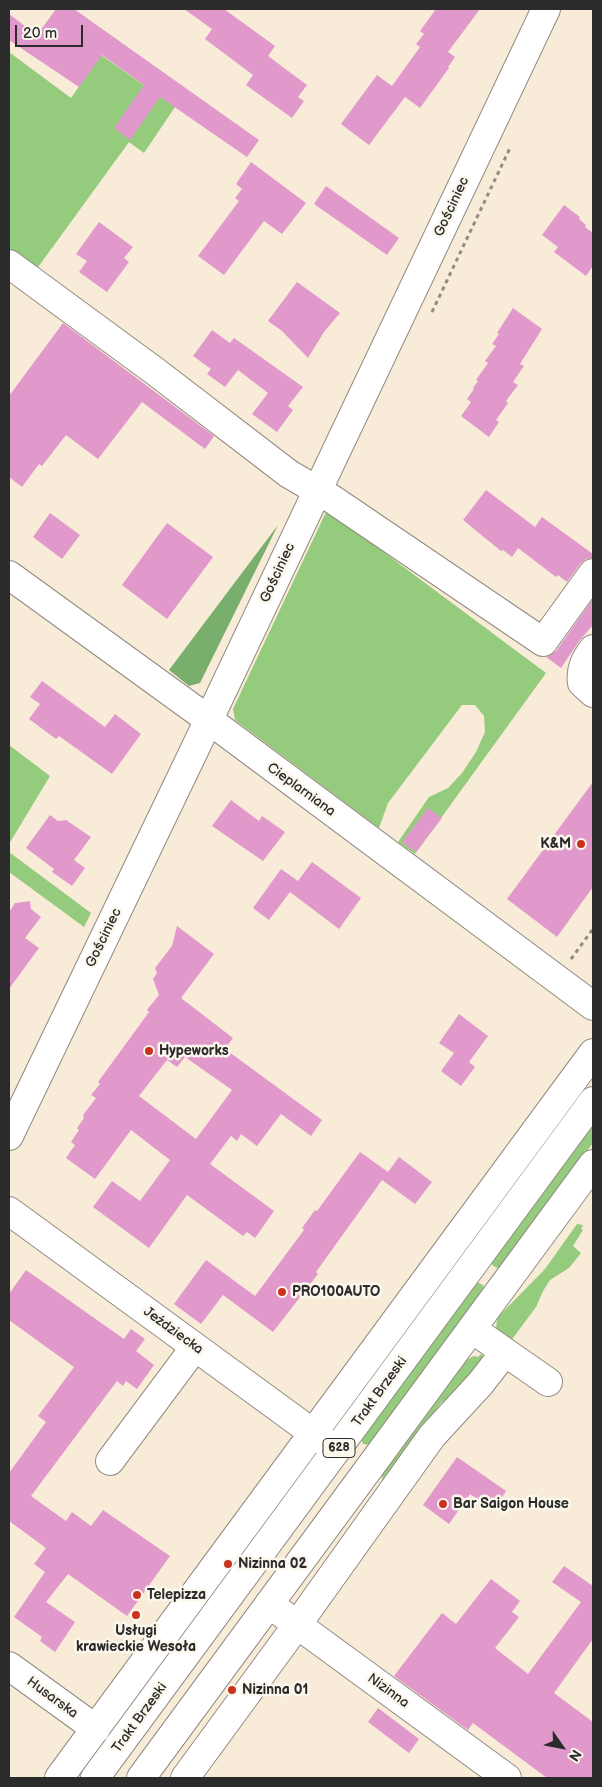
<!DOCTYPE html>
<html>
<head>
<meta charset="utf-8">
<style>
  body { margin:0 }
  #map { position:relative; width:602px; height:1787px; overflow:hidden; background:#f8ebd8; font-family:"Balsamiq Sans",sans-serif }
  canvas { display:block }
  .frame { position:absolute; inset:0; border:10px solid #2b2b2b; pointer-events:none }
  .north { position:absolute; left:537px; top:1722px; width:50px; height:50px; -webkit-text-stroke:4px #fbf7ec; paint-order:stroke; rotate:123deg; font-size:14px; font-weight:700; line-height:20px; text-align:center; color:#2b2b2b }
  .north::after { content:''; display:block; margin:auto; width:18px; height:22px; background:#2b2b2b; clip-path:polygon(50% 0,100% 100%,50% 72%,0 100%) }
  .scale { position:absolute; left:15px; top:25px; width:68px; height:22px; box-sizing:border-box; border:2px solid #2b2b2b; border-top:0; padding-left:6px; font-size:15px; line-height:18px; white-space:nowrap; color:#2b2b2b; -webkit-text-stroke:4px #fbf7ec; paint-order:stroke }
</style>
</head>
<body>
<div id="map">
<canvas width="602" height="1787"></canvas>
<div class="frame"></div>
<div class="north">N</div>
<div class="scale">20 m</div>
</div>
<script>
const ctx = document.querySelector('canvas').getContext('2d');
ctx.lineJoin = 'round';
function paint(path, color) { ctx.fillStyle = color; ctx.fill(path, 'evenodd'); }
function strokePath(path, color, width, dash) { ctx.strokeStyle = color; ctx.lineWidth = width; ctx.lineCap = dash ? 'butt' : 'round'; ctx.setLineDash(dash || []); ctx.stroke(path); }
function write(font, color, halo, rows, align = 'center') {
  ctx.font = font + ' "Balsamiq Sans",sans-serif'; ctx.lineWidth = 5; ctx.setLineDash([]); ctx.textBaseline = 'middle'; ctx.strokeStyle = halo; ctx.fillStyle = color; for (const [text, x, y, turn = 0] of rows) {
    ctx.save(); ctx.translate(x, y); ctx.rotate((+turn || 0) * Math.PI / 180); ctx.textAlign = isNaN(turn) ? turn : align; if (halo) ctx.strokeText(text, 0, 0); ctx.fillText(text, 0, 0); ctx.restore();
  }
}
paint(new Path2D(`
  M 9,52 L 71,98 L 101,55 L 175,107 L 144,153 L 129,142 L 36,270 L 9,250 Z
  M 327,510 L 546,673 L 415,854 L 398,842 L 429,797 L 448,788 L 462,773 L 476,752 L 485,732 L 484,716 L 475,705 L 462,705 L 388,803 L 379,828 L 235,720 L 233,709 Z
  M 9,745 L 50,776 L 9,844 Z
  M 9,852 L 91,913 L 84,927 L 9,872 Z
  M 593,1122 L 593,1143 L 502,1266 L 497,1268 L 492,1265 L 492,1259 Z
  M 577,1224 L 583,1225 L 581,1229 L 583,1230 L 573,1246 L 581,1253 L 569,1268 L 550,1280 L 543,1291 L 536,1307 L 510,1342 L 496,1331 L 497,1318 L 545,1269 Z
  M 477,1282 L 483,1285 L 484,1289 L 370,1445 L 363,1444 L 361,1439 L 474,1283 Z
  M 481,1354 L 483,1356 L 483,1361 L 463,1388 L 441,1403 L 409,1448 L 382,1480 L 383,1469 L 466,1360 L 474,1356 L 478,1357 Z`), '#95cb7c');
paint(new Path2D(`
  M 278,525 L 200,683 L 189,686 L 169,670 Z`), '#78af6c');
paint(new Path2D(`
  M 56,9 L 74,9 L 259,140 L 247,157 L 160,97 L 130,140 L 114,128 L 144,85 L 102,55 L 79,87 L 9,40 L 9,14 L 37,35 Z
  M 184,9 L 224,9 L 275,46 L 268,56 L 307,85 L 298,97 L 304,101 L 292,118 L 246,85 L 253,75 L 205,39 L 212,29 Z
  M 436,9 L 480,9 L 448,52 L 455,57 L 448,67 L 449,68 L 420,108 L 405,97 L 369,145 L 341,124 L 377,75 L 392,86 L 420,47 L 416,44 L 424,34 L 420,31 Z
  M 251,162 L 306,203 L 282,234 L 264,221 L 224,275 L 198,256 L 239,201 L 235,198 L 242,189 L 236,184 Z
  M 326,186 L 399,238 L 387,255 L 314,204 Z
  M 564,205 L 580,217 L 579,219 L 586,225 L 585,227 L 593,233 L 593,266 L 586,276 L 554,252 L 558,247 L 542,235 Z
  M 99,222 L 133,247 L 124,258 L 129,262 L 107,292 L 79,272 L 87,261 L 76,254 Z
  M 297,282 L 340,313 L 324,332 L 308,358 L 282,331 L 268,321 Z
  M 513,308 L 542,329 L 520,364 L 524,366 L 513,382 L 518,385 L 506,401 L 508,403 L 496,420 L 499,422 L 489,437 L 461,416 L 471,402 L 467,399 L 474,389 L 473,388 L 478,381 L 476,380 L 488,363 L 485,361 L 496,346 L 492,344 L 499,334 L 497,333 Z
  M 63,323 L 214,436 L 205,449 L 142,402 L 98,459 L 66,435 L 42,466 L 39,464 L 22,487 L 9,477 L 9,396 Z
  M 212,330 L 230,343 L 234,338 L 303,387 L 288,406 L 293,410 L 277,432 L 252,414 L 268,393 L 238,370 L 225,387 L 207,374 L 211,369 L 193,356 Z
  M 486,490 L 535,527 L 542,517 L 593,554 L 593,558 L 586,559 L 581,563 L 567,582 L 558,575 L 556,577 L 518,548 L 512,557 L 503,550 L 501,551 L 463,520 Z
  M 50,513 L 80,535 L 62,559 L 33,537 Z
  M 167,523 L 213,557 L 167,619 L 122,585 Z
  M 593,599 L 593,625 L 580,640 L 561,668 L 546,657 L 556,651 Z
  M 42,681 L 105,727 L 115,714 L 141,734 L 112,774 L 59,736 L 56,739 L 29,719 L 40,704 L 30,697 Z
  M 593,782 L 593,887 L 557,937 L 507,899 Z
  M 231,800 L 259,821 L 262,816 L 285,832 L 263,861 L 212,826 Z
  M 428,808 L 442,818 L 416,852 L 402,842 Z
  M 50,815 L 58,821 L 66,820 L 91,837 L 74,860 L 85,868 L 72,886 L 52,872 L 54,869 L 26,848 Z
  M 312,862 L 361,898 L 339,929 L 290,892 L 269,920 L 253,908 L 281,869 L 298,881 Z
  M 30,901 L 31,909 L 41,917 L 25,938 L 39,948 L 9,989 L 9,912 L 15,903 Z
  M 177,926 L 214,954 L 181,998 L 233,1038 L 225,1049 L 322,1120 L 311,1136 L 281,1114 L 257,1146 L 241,1134 L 237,1141 L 231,1136 L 210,1164 L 274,1211 L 255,1238 L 247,1232 L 243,1236 L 187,1195 L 149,1248 L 93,1207 L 112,1181 L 140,1201 L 170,1160 L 131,1130 L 95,1179 L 66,1158 L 75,1145 L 71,1142 L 79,1130 L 77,1128 L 84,1118 L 83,1115 L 96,1098 L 91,1095 L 100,1084 L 98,1082 L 149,1012 L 147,1010 L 159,995 L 153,979 L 157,973 L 155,968 L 172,946 ZM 185,1057 L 232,1090 L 196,1139 L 139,1096 L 167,1060 L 177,1067 Z
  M 459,1014 L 488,1036 L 469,1062 L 475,1067 L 461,1086 L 441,1071 L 454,1053 L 439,1043 Z
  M 360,1152 L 388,1172 L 399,1157 L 432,1182 L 415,1204 L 382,1180 L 316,1272 L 318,1274 L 273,1332 L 223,1295 L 201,1324 L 174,1304 L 206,1260 L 255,1296 L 304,1230 L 302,1228 L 315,1210 L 317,1211 Z
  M 26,1270 L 124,1339 L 131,1329 L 145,1339 L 136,1351 L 154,1365 L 137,1389 L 126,1381 L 123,1386 L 117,1381 L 31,1496 L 66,1521 L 72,1512 L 91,1526 L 103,1510 L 170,1556 L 127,1616 L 68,1574 L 46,1602 L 75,1622 L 55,1652 L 40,1641 L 42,1637 L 14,1617 L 45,1572 L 34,1564 L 46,1548 L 9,1521 L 9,1473 L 46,1422 L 38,1416 L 74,1367 L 9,1320 L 9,1294 Z
  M 457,1457 L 506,1491 L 494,1510 L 470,1494 L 449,1524 L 423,1505 Z
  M 564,1566 L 593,1586 L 593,1639 L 554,1693 L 593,1722 L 593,1778 L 547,1778 L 473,1723 L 468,1730 L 394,1676 L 442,1613 L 456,1624 L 491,1579 L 520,1601 L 512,1612 L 519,1617 L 495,1648 L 528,1674 L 581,1602 L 552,1582 Z
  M 378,1708 L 419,1739 L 409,1753 L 368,1722 Z`), '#e199cc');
const minor = new Path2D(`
  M 9,264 L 156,372 L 289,474 L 332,499 L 543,642 L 593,573
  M 9,575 L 209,720 L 593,1006
  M 593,649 C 585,660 580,669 582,683 L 593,693
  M 9,1136 L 192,755 L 546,9
  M 9,1211 L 328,1444
  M 472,1329 L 548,1382
  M 110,1461 L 195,1347
  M 269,1604 L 507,1778
  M 9,1666 L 96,1729
  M 59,1778 L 593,1053
  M 185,1778 L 297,1625 L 432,1436 L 480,1384 L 505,1352`);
const major = new Path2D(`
  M 95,1778 L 593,1101
  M 141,1778 L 593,1164`);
strokePath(minor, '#928b82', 30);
strokePath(major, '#928b82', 30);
strokePath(new Path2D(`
  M 432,312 L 510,148
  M 571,959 L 593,929`), '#928b82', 3, [4, 4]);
strokePath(minor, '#fff', 28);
strokePath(major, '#fff', 28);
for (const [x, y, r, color] of [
  [581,844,5,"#c8321e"],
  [149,1051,5,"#c8321e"],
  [282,1292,5,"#c8321e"],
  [443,1504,5,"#c8321e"],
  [228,1564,5,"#c8321e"],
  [137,1595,5,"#c8321e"],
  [136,1615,5,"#c8321e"],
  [232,1690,5,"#c8321e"]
]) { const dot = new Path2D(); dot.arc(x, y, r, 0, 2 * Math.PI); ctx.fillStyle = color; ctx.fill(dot); strokePath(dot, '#fbf7ec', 2); }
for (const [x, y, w] of [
  [339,1448,32]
]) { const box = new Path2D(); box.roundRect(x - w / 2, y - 9.5, w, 19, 4); ctx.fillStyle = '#fbf7ec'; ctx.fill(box); strokePath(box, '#2b2b2b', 1); }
write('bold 12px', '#2b2b2b', null, [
  ["628",339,1448]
]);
write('14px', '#2b2b2b', '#fbf7ec', [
  ["Gościniec",452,207,-65],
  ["Gościniec",278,573,-65],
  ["Cieplarniana",301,790,36],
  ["Gościniec",104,938,-64],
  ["Jeździecka",173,1331,36],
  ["Trakt Brzeski",380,1392,-54],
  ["Nizinna",388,1691,36],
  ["Husarska",52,1698,36],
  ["Trakt Brzeski",140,1718,-54]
]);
write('bold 14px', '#2b2b2b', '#fbf7ec', [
  ["K&M",571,844,"right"],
  ["Hypeworks",159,1051],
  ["PRO100AUTO",292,1292],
  ["Bar Saigon House",453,1504],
  ["Nizinna 02",238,1564],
  ["Telepizza",147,1595],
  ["Usługi",136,1631,"center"],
  ["krawieckie Wesoła",136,1647,"center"],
  ["Nizinna 01",242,1690]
], 'left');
</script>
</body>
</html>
